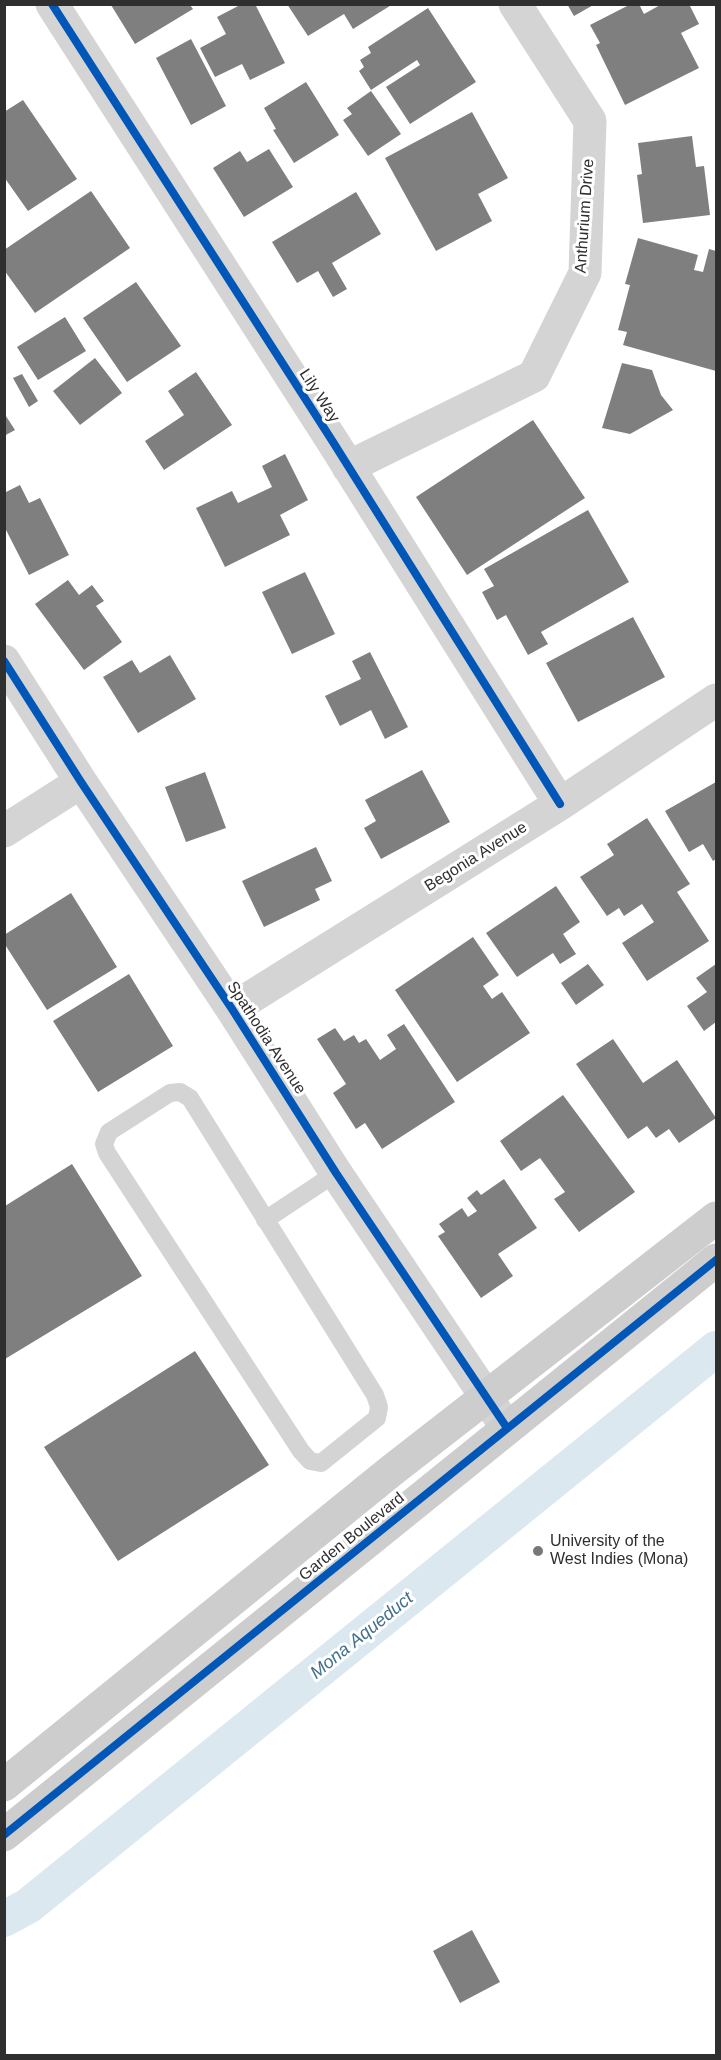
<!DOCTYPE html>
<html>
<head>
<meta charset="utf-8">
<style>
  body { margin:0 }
  #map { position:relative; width:721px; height:2060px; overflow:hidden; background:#fff; font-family:Helvetica,sans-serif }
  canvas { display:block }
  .frame { position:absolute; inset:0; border:6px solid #2f2f2f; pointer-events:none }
</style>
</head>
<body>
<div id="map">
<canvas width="721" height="2060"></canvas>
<div class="frame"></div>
</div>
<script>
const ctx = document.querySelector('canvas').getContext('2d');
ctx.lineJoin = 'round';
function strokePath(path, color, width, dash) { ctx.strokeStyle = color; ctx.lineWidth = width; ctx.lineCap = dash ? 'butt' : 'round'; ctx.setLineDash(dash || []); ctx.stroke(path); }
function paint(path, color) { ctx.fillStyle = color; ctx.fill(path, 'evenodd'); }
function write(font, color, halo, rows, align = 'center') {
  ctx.font = font + ' Helvetica,sans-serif'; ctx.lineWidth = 6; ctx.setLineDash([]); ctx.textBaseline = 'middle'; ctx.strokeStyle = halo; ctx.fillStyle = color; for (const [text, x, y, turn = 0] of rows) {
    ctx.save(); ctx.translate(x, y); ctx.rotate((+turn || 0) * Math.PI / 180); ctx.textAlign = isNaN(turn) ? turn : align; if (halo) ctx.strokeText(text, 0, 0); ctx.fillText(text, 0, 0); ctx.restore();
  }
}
strokePath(new Path2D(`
  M 4,1919 L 28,1906 L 716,1349`), '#dbe8f0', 36);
paint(new Path2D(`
  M 242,4 L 255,4 L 285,63 L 250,80 L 242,64 L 215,77 L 200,48 L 226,34 L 217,17 Z
  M 287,4 L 393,4 L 353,29 L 344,14 L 308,36 Z
  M 567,4 L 595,4 L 574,16 Z
  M 631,4 L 639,4 L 644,14 L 662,4 L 689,4 L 699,24 L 681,33 L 699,68 L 625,105 L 596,45 L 600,43 L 590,25 Z
  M 111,5 L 190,5 L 193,9 L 135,44 Z
  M 428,8 L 476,82 L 410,124 L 386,87 L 420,65 L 417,60 L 371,90 L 359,71 L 364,67 L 360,60 L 371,53 L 368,47 Z
  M 191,39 L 226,106 L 191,125 L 156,58 Z
  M 306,82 L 339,135 L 294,163 L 273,130 L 276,129 L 264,108 Z
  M 371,91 L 401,134 L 368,156 L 343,120 L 352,114 L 347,108 Z
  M 23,100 L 77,179 L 28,211 L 4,177 L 4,112 Z
  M 472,112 L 508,178 L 478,194 L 492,221 L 436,251 L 385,158 Z
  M 692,136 L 696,167 L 704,166 L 710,215 L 643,223 L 637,175 L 642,174 L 638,143 Z
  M 269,149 L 293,187 L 244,217 L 213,168 L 240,151 L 247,162 Z
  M 91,191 L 130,248 L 35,313 L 4,270 L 4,250 Z
  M 356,192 L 381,234 L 332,263 L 347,289 L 333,297 L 318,271 L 297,283 L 272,242 Z
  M 638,238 L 698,255 L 694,270 L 703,272 L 709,249 L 716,251 L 716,371 L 623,345 L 627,332 L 618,330 L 630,285 L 625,284 Z
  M 136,282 L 181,346 L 127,382 L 83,318 Z
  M 65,317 L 86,351 L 38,380 L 17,347 Z
  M 95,358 L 122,393 L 80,425 L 53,391 Z
  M 622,363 L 652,370 L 661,395 L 673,410 L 630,434 L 602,428 Z
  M 196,372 L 232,425 L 164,470 L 145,441 L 184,415 L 168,391 Z
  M 22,374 L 38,401 L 29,407 L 13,378 Z
  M 4,413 L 15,430 L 4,436 Z
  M 533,420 L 585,498 L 467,575 L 416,497 Z
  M 285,454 L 308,500 L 280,515 L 290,535 L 225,567 L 196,508 L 232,491 L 238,503 L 272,487 L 262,466 Z
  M 20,485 L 29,503 L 40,498 L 69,555 L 29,575 L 4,526 L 4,493 Z
  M 588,510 L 629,582 L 541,632 L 548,644 L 528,655 L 506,615 L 497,620 L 482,592 L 494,586 L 484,569 Z
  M 305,572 L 335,634 L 292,654 L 262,592 Z
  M 68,580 L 79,595 L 92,585 L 104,601 L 96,606 L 122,642 L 84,670 L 35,604 Z
  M 633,617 L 665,677 L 578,722 L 546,663 Z
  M 370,652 L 408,727 L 385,739 L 371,710 L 340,726 L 325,696 L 361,679 L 352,661 Z
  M 170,655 L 196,699 L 138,733 L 103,677 L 132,660 L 140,673 Z
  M 422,770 L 450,822 L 381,859 L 364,828 L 376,821 L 365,800 Z
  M 205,772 L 226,828 L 186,842 L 165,787 Z
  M 716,782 L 716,859 L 713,861 L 703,844 L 689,852 L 665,811 Z
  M 647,818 L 690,884 L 677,892 L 709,941 L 647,981 L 622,943 L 654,922 L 642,904 L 624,916 L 619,908 L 607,916 L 580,877 L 614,855 L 607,844 Z
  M 316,847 L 332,881 L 315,889 L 320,900 L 264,927 L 242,881 Z
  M 556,886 L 580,922 L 563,934 L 576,954 L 560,964 L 553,953 L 517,977 L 486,933 Z
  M 71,893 L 117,967 L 47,1010 L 4,943 L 4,935 Z
  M 473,937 L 499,975 L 483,986 L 492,999 L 502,992 L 530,1033 L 457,1082 L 395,990 Z
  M 588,964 L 604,985 L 576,1005 L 561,983 Z
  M 716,964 L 716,1022 L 704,1031 L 687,1006 L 707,992 L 696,978 Z
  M 129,974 L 173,1046 L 98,1092 L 53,1021 Z
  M 404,1024 L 455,1102 L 382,1149 L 365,1123 L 356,1129 L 333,1093 L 346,1084 L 317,1039 L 335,1028 L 344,1041 L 354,1035 L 359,1043 L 366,1039 L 380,1060 L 396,1049 L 387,1035 Z
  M 613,1039 L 643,1083 L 677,1060 L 716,1118 L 679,1143 L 669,1129 L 656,1138 L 647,1126 L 628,1139 L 576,1064 Z
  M 563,1095 L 635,1192 L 579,1232 L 554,1199 L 565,1192 L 540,1158 L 521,1171 L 500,1141 Z
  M 72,1164 L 142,1276 L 5,1359 L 5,1206 Z
  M 504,1179 L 537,1228 L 498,1254 L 513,1276 L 481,1298 L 438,1236 L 445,1232 L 439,1224 L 462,1208 L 468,1217 L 477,1211 L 467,1198 L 477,1190 L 481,1195 Z
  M 195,1351 L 269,1465 L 118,1561 L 44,1447 Z
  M 472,1930 L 500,1982 L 460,2003 L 433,1951 Z`), '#7f7f7f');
strokePath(new Path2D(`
  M 180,1092 L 190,1098 L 375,1395 L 379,1407 L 377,1418 L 321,1463 L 310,1461 L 301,1451 L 107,1153 L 104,1144 L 109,1132 L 170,1093 Z
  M 265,1220 L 336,1173`), '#d4d4d4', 18);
strokePath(new Path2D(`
  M 52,4 L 333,442 L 560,804
  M 348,467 L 534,376 L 585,273 L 590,121 L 515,4
  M 4,661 L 81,782 L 232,1009 L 336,1173 L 507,1428
  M 4,831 L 81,782
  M 232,1009 L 560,804 L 716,700`), '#d4d4d4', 33);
strokePath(new Path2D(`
  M 4,1785 L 391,1471 L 716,1218
  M 4,1835 L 716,1260`), '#cdcdcd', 33);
strokePath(new Path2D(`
  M 52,4 L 333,442 L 560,804
  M 4,661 L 81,782 L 232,1009 L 336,1173 L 507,1428
  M 4,1835 L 716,1260`), '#0057b8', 8);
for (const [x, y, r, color] of [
  [538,1551,6,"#787878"]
]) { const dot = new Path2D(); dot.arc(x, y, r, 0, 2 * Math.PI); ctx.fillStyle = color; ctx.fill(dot); strokePath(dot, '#fff', 2); }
write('16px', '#2f2f2f', '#fff', [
  ["Anthurium Drive",585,216,-86],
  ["Lily Way",319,396,57],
  ["Begonia Avenue",476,857,-32],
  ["Spathodia Avenue",266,1038,57],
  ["Garden Boulevard",352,1537,-39]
]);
write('16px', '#2f2f2f', '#fff', [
  ["University of the",550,1542],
  ["West Indies (Mona)",550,1560]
], 'left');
write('italic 18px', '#42708b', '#fff', [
  ["Mona Aqueduct",362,1636,-39]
]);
</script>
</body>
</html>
